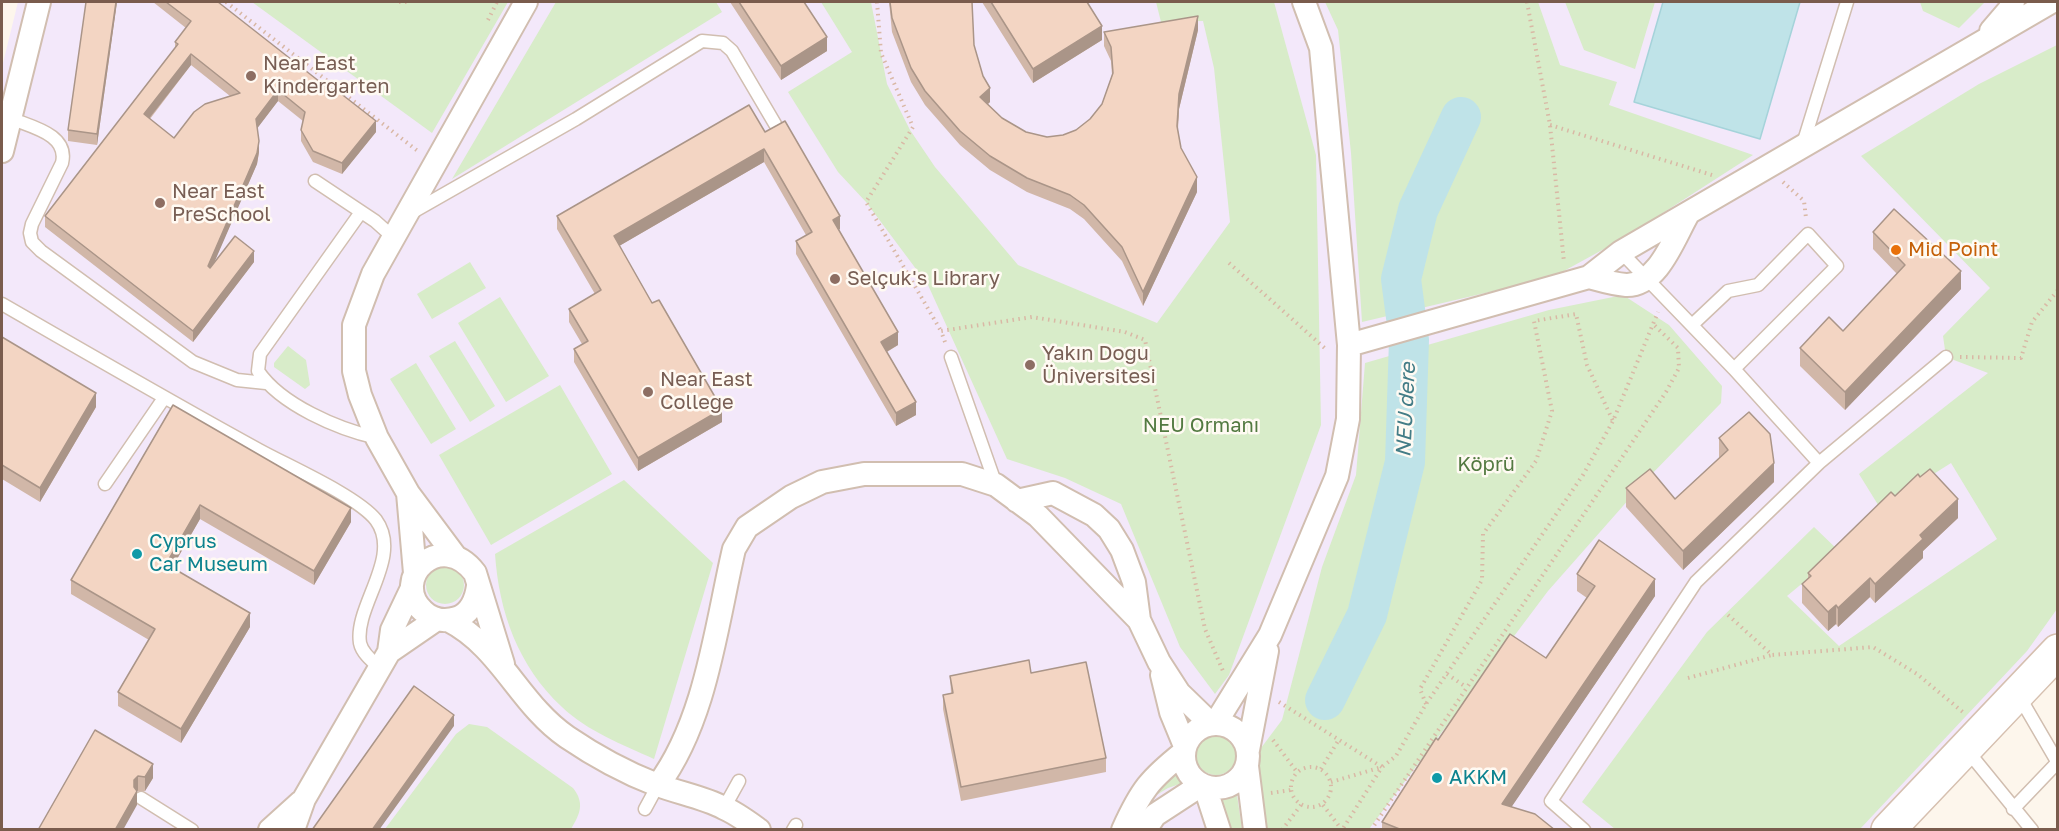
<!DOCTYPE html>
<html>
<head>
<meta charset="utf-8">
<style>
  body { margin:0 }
  #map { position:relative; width:2059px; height:831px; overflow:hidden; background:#fdf6ec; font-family:"Golos Text",sans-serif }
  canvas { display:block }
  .frame { position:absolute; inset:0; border:3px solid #7a5c4d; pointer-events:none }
</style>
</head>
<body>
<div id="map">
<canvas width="2059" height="831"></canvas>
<div class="frame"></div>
</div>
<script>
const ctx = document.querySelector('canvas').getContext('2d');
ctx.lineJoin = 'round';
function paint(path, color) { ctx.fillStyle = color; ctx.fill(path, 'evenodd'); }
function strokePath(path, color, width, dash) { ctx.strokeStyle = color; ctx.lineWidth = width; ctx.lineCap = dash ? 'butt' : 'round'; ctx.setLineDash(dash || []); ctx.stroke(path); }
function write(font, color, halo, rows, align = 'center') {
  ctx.font = font + ' "Golos Text",sans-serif'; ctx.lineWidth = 5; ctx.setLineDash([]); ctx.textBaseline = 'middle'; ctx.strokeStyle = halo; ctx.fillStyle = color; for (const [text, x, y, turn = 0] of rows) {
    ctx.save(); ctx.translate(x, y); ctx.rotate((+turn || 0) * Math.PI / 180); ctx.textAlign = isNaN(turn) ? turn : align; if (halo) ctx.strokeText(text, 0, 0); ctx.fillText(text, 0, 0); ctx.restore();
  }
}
paint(new Path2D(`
  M 18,2 L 2057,2 L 2057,663 L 1894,829 L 2,830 L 2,67 Z`), '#f3e8fa');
paint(new Path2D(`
  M 252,2 L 508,2 L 432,133 Z
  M 556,2 L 716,2 L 722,12 L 452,179 Z
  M 821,2 L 871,2 L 887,84 L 910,130 L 935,167 L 1018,265 L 1157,323 L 1230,222 L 1214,68 L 1203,21 L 1161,22 L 1156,2 L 1274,2 L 1316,155 L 1321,425 L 1229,675 L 1215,694 L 1180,647 L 1121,504 L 1065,478 L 1007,459 L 928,285 L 866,202 L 838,172 L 788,92 L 852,52 Z
  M 1325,2 L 1538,2 L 1560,65 L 1617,82 L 1609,105 L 1753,155 L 1624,238 L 1553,277 L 1362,322 L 1351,153 L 1338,30 Z
  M 1565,2 L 1655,2 L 1635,69 L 1584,50 Z
  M 1920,2 L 1985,2 L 1959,28 L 1923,11 Z
  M 2057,45 L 2057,609 L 2027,651 L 1860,829 L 1615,829 L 1582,802 L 1707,632 L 1814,527 L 1840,552 L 1787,596 L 1839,646 L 1997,539 L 1951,463 L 1880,508 L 1859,474 L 1988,373 L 1946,357 L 1943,336 L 1990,288 L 1861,156 L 1979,84 Z
  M 470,262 L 486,288 L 432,319 L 417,294 Z
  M 1623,295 L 1669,325 L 1722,386 L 1721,403 L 1645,481 L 1548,591 L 1369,829 L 1261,829 L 1253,769 L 1255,756 L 1282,720 L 1322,567 L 1356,475 L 1365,363 L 1549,310 Z
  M 500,297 L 549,376 L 506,402 L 458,323 Z
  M 455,341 L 495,406 L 470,422 L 429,356 Z
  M 288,346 L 306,360 L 310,385 L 305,389 L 274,367 L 274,363 Z
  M 416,363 L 456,429 L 431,444 L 390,379 Z
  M 560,385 L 612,474 L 491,545 L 439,455 Z
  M 624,480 L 713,563 L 654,759 C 623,745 587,731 562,707 C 518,666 499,612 495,554 Z
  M426 585a19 19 0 1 1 38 0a19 19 0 1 1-38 0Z
  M 469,724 L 487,727 L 573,788 C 585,803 580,814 571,829 L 385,829 L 456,734 Z
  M1196 755a20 20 0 1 1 40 0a20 20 0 1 1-40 0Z
  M 1175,766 L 1183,783 L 1168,788 L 1140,805 Z
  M 1237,795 L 1242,829 L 1231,829 L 1214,800 Z`), '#d8ecc9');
const water = new Path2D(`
  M 1663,2 L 1800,2 L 1760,139 L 1634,102 Z`);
paint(water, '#bfe3e8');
strokePath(water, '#a5d3da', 1.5);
strokePath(new Path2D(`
  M 1325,700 L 1367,615 L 1405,462 L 1409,340 L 1401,279 L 1418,210 L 1461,117`), '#bfe3e8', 40);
const lane = new Path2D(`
  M 10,118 C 31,127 69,134 62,163 L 32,224 L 30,233 L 32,242 L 41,251 L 193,362 L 237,380 L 266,383
  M 1803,144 L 1847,2
  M 315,181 L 375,221 L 394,238
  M 361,212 L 260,354 L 258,371 C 281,405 338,429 377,438
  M 411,213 L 576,119 L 702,41 L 723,43 L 732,51 L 775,124
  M 1621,252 L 1734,369 L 1819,463
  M 2,304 C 87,353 173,403 259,450 C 288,466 357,496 376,520 C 403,557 354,606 360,643 C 362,653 372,661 379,667
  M 1692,325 L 1728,291 L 1758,285 L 1808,234 L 1837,266 L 1734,369
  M 951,357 L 996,485
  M 105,484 L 164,398
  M 2019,696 L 2058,763
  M 1966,749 L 2032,830
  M 141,798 L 192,830
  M 724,808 L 739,781
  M 645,809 L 658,785
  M 2013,809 L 2057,763
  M 793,830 L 796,825
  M 1584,830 L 1551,801 L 1696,582 L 1819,463 L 1946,357`);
const street = new Path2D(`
  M 1991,31 L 2009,10 L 2013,2
  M 2,151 L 39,2
  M 1589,277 C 1600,280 1613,284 1626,285 C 1658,286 1674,238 1688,214
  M 1349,345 L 1589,277 L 1621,252 L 2051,2
  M 408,493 L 415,573
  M 1017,501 L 1053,493 L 1094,515 L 1109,529 L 1122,550 L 1134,582 L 1139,620 L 1159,662 L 1179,693 L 1211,724
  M 455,556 L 408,493 L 377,438 L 360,395 L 354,371 L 354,325 L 373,274 L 526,2
  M 478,586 C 476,600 471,613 457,618 C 444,622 432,620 423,611 C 389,579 441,528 475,573 L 503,664
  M 448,620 C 501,647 519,704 567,737 C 595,756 624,772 655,784 C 678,793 703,797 724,808 C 736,813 748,822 759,830
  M 389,652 L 437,619
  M 1162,675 L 1171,712 L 1185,746
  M1184 756a32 32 0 1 1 64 0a32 32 0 1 1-64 0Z
  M 1215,724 L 1270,635 L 1337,476 L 1348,419 L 1349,345 L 1321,48 L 1304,2
  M 1248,750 L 1267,651
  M 1247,766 L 1255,830
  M 658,785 C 706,721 716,626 734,549 L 747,527 L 791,497 L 822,482 L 864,474 L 962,474 L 996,485 L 1038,516 L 1139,620
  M 1205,787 L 1219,830
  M 270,830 L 301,802
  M 293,830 L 304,799 L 389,652 L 392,630 L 412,588
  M 1123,830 C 1141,790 1150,779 1184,752
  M 1145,830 L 1155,815 L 1201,785`);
const secondary = new Path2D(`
  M 1888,830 L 2058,651`);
strokePath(lane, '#d1beb0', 15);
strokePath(street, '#d1beb0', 26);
strokePath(secondary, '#d6c0b0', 36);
strokePath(new Path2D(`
  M 226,2 L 419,152
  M 399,2 L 410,2
  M 877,2 L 881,53 L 913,127 L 866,202 L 941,331
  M 1527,2 L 1550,125 L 1564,262
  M 488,20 L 497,2
  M 1550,125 L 1712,175
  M 1783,182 L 1804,201 L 1806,218
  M 1229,263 L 1327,350
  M 945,342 L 941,331 L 1032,317 L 1125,332 L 1145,340 L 1205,629 L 1223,671
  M 1960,357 L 2021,358 L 2032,322 L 2058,290
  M 1728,615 L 1772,655 L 1873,647 L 1917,674 L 1964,713
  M 1447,674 L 1466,687
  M 1688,678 L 1772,655
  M 1279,702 L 1382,767 L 1342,830
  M 1426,704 L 1420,689 L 1482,580 L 1483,534 L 1536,461 L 1552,411 L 1534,321 L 1576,314 L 1587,365 L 1613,421
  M 1273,740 L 1297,772
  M1291 787a20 20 0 1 1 40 0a20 20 0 1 1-40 0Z
  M 1321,769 L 1338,741
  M 1331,782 L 1382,767 L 1396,756 L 1426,704 L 1583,475 L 1613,421 L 1658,312
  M 1271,793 L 1291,790
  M 1323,805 L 1342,830
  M 1282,830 L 1301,805
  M 1371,830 L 1666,392 L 1679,368 L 1678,348 L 1653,324`), '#d9b8a5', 4, [1.5, 4.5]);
strokePath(lane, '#fff', 12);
strokePath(street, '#fff', 22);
strokePath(secondary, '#fff', 33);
paint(new Path2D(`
  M 117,2 L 97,145 L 68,141 L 68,130 Z
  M 153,2 L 218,2 L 376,132 L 342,174 L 313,162 L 301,141 L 301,130 L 303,121 L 278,101 L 257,128 L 259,152 L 257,164 L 213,264 L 254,262 L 193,342 L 45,227 L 45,216 L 175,48 L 175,42 L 186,28 ZM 191,65 L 230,96 L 174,138 L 150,119 Z
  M 730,2 L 804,2 L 827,51 L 781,80 Z
  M 889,2 L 972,2 L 974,45 L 990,102 L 988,104 L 1002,118 L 1026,132 L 1047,137 L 1063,135 L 1076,130 L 1090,119 L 1102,104 L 1112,75 L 1111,61 L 1104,46 L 1104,32 L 1198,30 L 1179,109 L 1178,130 L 1181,148 L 1197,192 L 1143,306 L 1122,261 L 1084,219 L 1070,209 L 1027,192 L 990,170 L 960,145 L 925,105 L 911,82 L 892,32 Z
  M 982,2 L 1087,2 L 1102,40 L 1033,83 Z
  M 765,132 L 840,229 L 838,230 L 898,345 L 887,352 L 916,415 L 896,426 L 796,254 L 796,241 L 806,235 L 764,162 L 619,246 L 722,422 L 638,471 L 574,362 L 574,349 L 582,344 L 569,322 L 569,309 L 595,294 L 557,229 L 557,216 Z
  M 1873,232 L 1961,289 L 1845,410 L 1800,366 L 1800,348 L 1843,331 L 1897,274 L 1873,249 Z
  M 2,337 L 96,407 L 40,502 L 2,479 Z
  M 173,405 L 351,522 L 314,585 L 200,519 L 172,568 L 250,627 L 181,743 L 118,706 L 118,692 L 149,640 L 71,594 L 71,580 Z
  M 1719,438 L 1774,482 L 1683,570 L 1626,507 L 1626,488 L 1675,499 L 1719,458 Z
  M 1895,496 L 1958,518 L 1923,551 L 1923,558 L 1875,603 L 1870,597 L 1838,627 L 1836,624 L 1828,631 L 1802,603 L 1802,584 L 1808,578 L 1808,573 Z
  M 1577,574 L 1655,596 L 1511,807 L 1555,830 L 1382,830 L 1382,822 L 1438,740 L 1546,658 L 1587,598 L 1577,591 Z
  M 1031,673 L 1106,758 L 1106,772 L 961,801 L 943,709 L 943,695 L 951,693 L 950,676 Z
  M 95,730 L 153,778 L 145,791 L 137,791 L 137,805 Z`), '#d1b7a8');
paint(new Path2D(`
  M 116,2 L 117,2 L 97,145 L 97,134 Z
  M 1198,16 L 1198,30 L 1179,109 L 1177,140 L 1179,94 Z
  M 1102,26 L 1102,40 L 1033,83 L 1033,69 Z
  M 827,37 L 827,51 L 781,80 L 781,66 Z
  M 191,54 L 191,65 L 144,125 L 144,114 Z
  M 990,88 L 990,102 L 980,111 L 980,97 Z
  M 278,90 L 278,101 L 256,130 L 256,119 Z
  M 376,121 L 376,132 L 342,174 L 342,163 Z
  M 259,141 L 259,152 L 257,164 L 208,277 L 208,266 Z
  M 764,149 L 764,162 L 614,249 L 614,236 Z
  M 1197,177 L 1197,192 L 1143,306 L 1143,292 Z
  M 840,216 L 840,229 L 833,233 L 833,220 Z
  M 254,251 L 254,262 L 193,342 L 193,331 Z
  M 1961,271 L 1961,289 L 1845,410 L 1845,392 Z
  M 898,332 L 898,345 L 881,355 L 881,342 Z
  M 96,393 L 96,407 L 40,502 L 40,488 Z
  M 916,402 L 916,415 L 896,426 L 896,413 Z
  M 722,409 L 722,422 L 638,471 L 638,458 Z
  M 1774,463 L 1774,482 L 1683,570 L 1683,551 Z
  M 1958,499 L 1958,518 L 1923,551 L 1923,558 L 1875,603 L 1875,584 L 1920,535 Z
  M 200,505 L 200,519 L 166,578 L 166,564 Z
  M 351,508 L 351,522 L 314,585 L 314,571 Z
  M 1870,578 L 1870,597 L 1838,627 L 1838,608 Z
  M 1655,579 L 1655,596 L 1502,821 L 1502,804 Z
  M 1836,605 L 1836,624 L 1828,631 L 1828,612 Z
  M 250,613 L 250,627 L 181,743 L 181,729 Z
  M 454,715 L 454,726 L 379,830 L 372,830 Z
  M 153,764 L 153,778 L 145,791 L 145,777 Z
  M 138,776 L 138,790 L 134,794 L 137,791 L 137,805 L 123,830 L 115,830 L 134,780 Z`), '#aa9588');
const building = new Path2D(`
  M 86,2 L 116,2 L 97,134 L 68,130 Z
  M 166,2 L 218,2 L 329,89 L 335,89 L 376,121 L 342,163 L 313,151 L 301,130 L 305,112 L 278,90 L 256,119 L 259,141 L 257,153 L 208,266 L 210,268 L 235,236 L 254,251 L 193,331 L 45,216 L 178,44 L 175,42 L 191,21 ZM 191,54 L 240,93 L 205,104 L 194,112 L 174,138 L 144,114 Z
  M 739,2 L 804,2 L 827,37 L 781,66 Z
  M 890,2 L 972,2 L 974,45 L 983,76 L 990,88 L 980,97 L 1002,118 L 1026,132 L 1047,137 L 1063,135 L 1076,130 L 1090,119 L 1102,104 L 1113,73 L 1111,47 L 1104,32 L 1198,16 L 1179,94 L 1177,126 L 1181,148 L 1197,177 L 1143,292 L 1122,247 L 1084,205 L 1070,195 L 1027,178 L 990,156 L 960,131 L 925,91 L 911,68 L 892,18 Z
  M 991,2 L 1087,2 L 1102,26 L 1033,69 Z
  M 749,105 L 765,132 L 785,121 L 840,216 L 833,220 L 898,332 L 881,342 L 916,402 L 896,413 L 796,241 L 812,232 L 764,149 L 614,236 L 652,303 L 659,300 L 722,409 L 638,458 L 574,349 L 588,341 L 569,309 L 601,290 L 557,216 Z
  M 1894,209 L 1961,271 L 1845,392 L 1800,348 L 1829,317 L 1843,331 L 1905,265 L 1873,232 Z
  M 2,337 L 96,393 L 40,488 L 2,465 Z
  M 173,405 L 351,508 L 314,571 L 200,505 L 166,564 L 250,613 L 181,729 L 118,692 L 155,629 L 71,580 Z
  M 1749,412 L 1770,434 L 1774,463 L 1683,551 L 1626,488 L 1650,469 L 1675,499 L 1728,450 L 1719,438 Z
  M 1930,469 L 1958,499 L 1920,535 L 1923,539 L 1875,584 L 1870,578 L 1838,608 L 1836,605 L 1828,612 L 1802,584 L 1811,576 L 1808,573 L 1891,492 L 1895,496 L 1918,474 L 1920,477 Z
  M 1599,540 L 1655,579 L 1502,804 L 1535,814 L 1555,830 L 1402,830 L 1382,822 L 1436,738 L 1438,740 L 1510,634 L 1546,658 L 1595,586 L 1577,574 Z
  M 1029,660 L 1031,673 L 1086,662 L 1106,758 L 961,787 L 943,695 L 953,693 L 950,676 Z
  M 414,686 L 454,715 L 372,830 L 312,830 Z
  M 95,730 L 153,764 L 145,777 L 138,776 L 134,780 L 134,787 L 137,791 L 115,830 L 38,830 Z`);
paint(building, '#f3d5c3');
strokePath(building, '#aa9588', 1.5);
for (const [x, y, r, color] of [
  [251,76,6,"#8d6e63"],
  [160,203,6,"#8d6e63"],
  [1896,250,6,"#e8710a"],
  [835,279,6,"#8d6e63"],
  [1030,365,6,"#8d6e63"],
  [648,392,6,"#8d6e63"],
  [137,554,6,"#0f9aa8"],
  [1437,778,6,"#0f9aa8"]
]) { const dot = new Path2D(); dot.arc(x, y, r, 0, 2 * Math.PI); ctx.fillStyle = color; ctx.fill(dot); strokePath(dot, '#fffaf3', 2); }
write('20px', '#785e54', '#fffaf3', [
  ["Near East",263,64],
  ["Kindergarten",263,87],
  ["Near East",172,192],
  ["PreSchool",172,215],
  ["Selçuk's Library",847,279],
  ["Yakın Doğu",1042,354],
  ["Üniversitesi",1042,377],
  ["Near East",660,380],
  ["College",660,403]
], 'left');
write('20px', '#c56008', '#fffaf3', [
  ["Mid Point",1908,250]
], 'left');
write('20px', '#537a41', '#fffaf3', [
  ["NEU Ormanı",1201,426],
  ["Köprü",1486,465]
]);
write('20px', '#0d838f', '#fffaf3', [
  ["Cyprus",149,542],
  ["Car Museum",149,565],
  ["AKKM",1449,778]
], 'left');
write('italic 21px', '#437c86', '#fffaf3', [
  ["NEU dere",1406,410,-87]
]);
</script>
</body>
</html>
